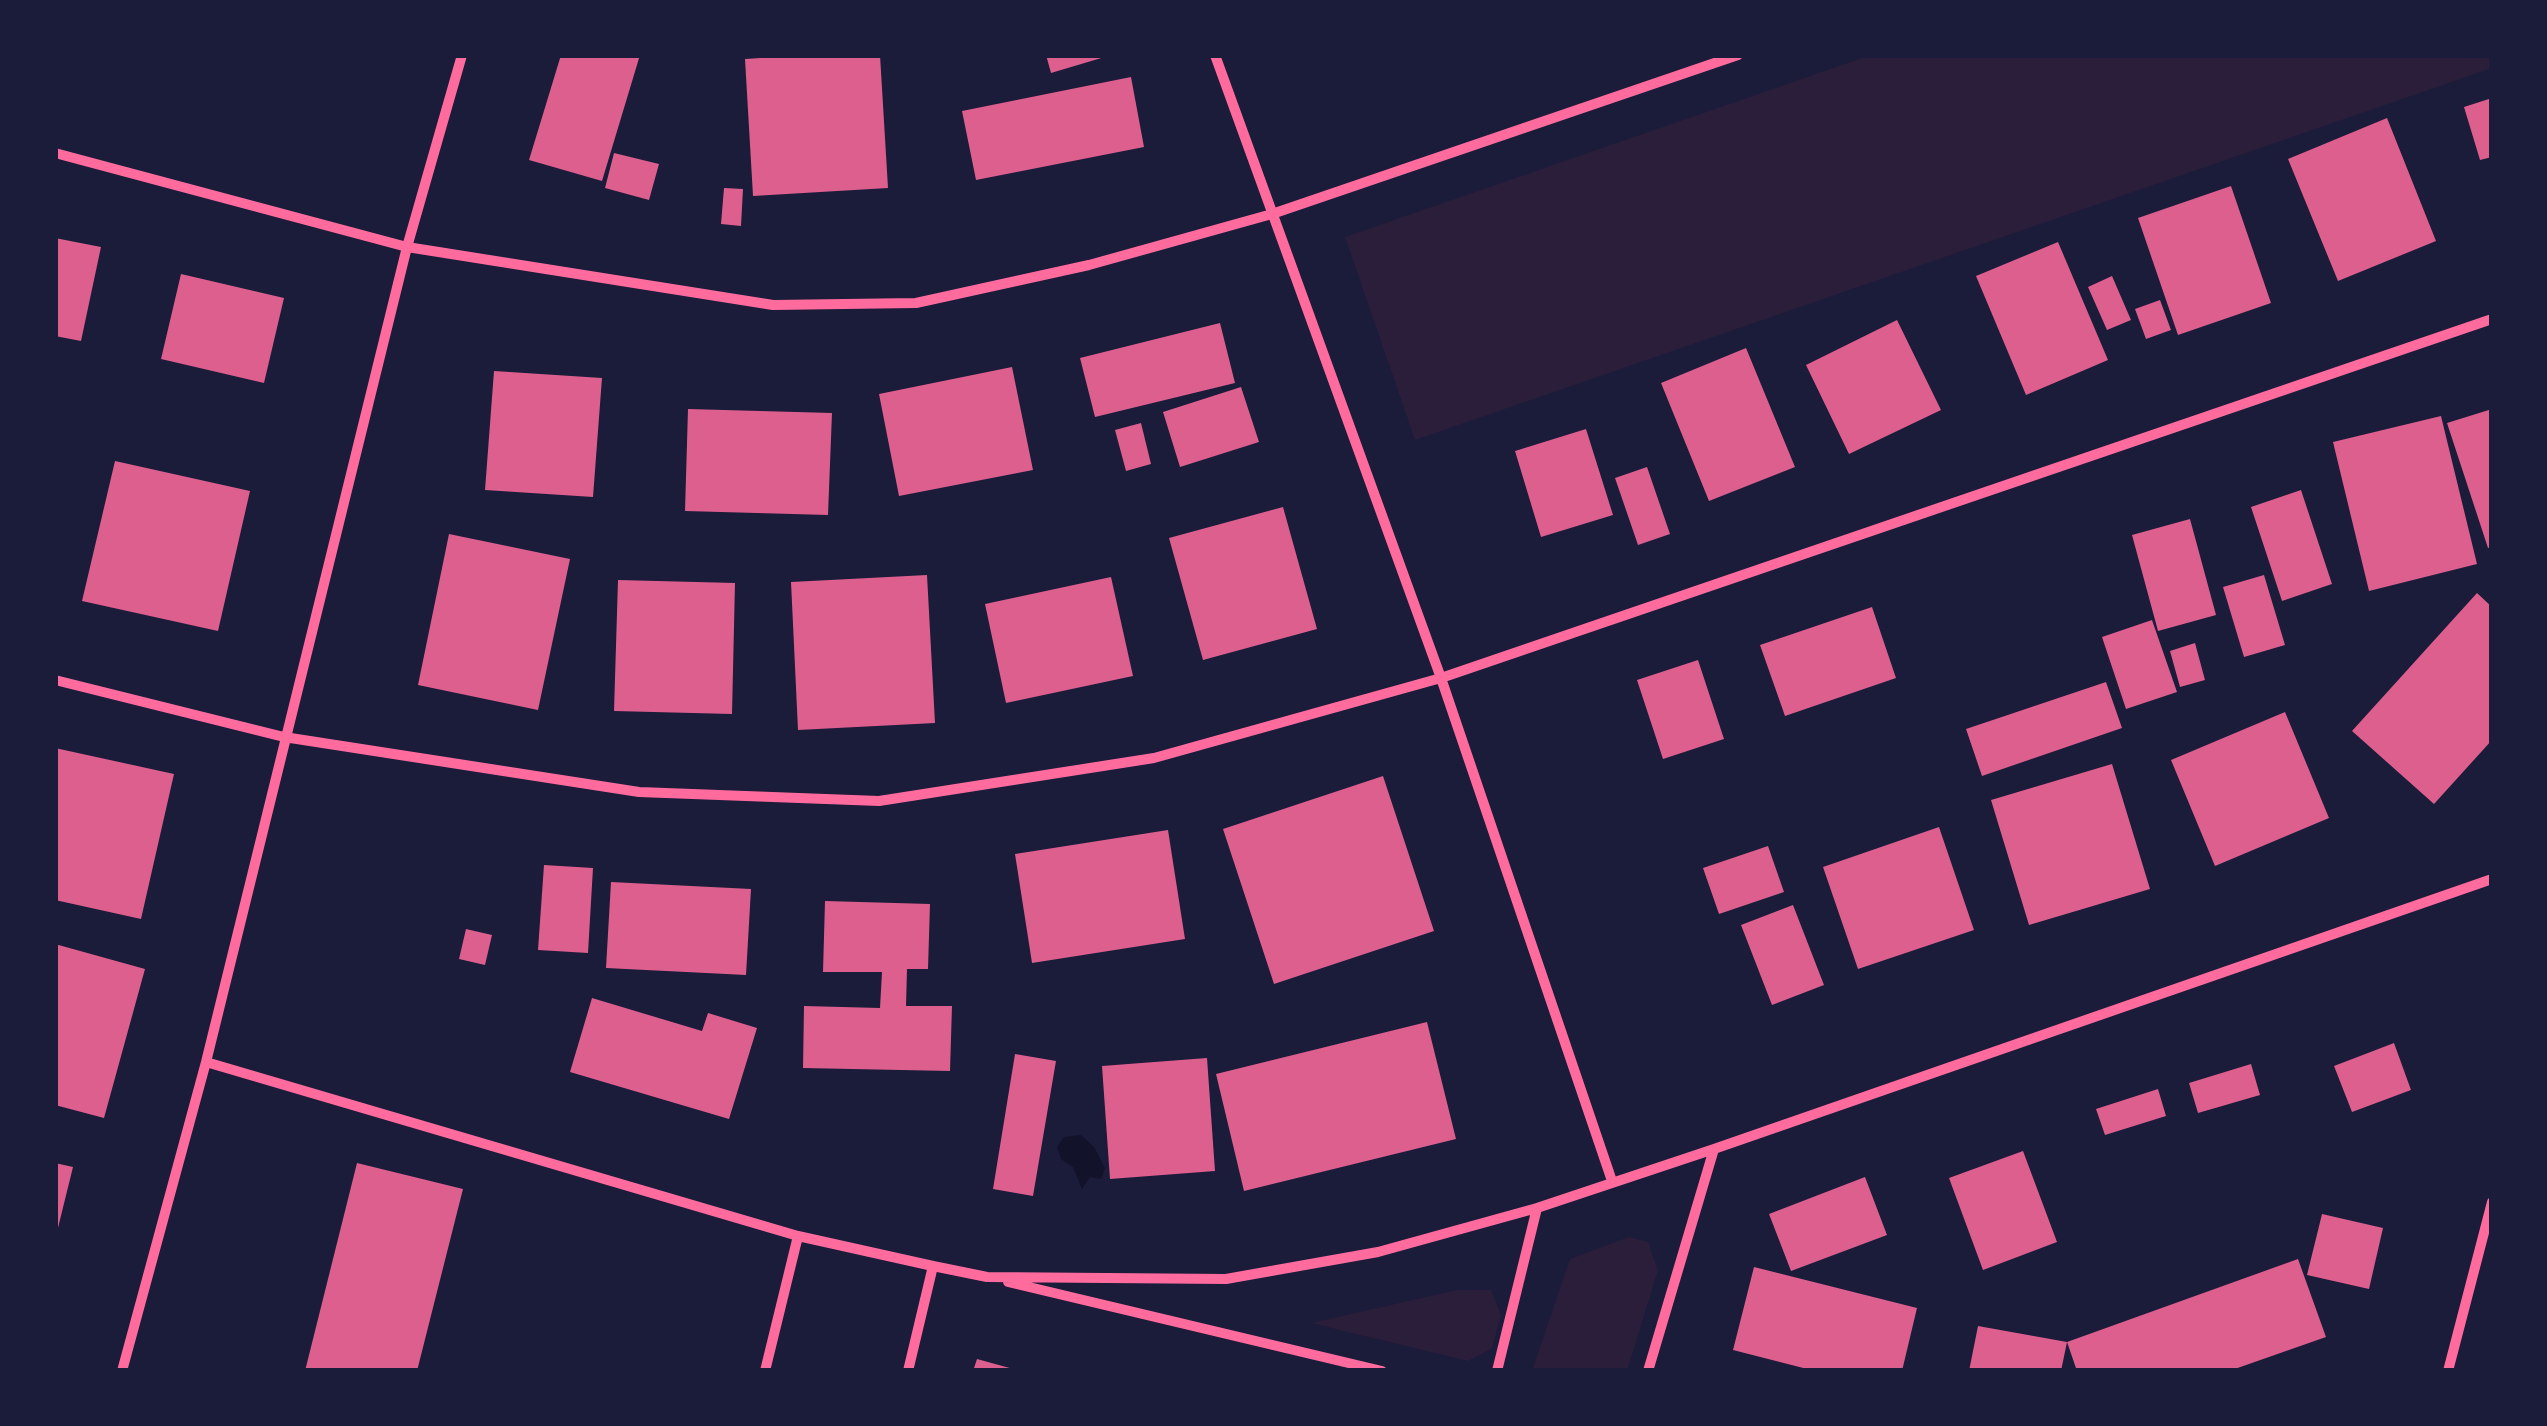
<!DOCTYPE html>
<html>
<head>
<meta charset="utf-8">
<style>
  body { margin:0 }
  #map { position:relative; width:2547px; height:1426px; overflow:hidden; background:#1b1b3a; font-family:Commissioner,sans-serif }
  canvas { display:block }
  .frame { position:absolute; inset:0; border:58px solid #1b1b3a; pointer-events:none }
</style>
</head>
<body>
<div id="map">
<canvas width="2547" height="1426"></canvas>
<div class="frame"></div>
</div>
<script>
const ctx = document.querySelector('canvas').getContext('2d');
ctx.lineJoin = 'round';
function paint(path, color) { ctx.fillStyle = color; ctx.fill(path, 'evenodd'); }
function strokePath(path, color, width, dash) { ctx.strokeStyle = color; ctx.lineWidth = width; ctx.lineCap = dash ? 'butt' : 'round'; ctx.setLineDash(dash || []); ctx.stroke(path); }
paint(new Path2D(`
  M 1871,55 L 2492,55 L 2492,68 L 1415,440 L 1345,237 Z
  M 1629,1237 L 1648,1242 L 1658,1270 L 1627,1371 L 1532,1371 L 1570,1259 Z
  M 1457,1290 L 1491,1290 L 1501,1315 L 1492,1348 L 1468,1361 L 1311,1323 Z`), '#2a1e3b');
paint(new Path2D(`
  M 1081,1135 L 1094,1147 L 1105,1168 L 1101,1179 L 1090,1177 L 1082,1189 L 1073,1167 L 1061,1159 L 1057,1147 L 1064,1137 Z`), '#12122b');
paint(new Path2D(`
  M 561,55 L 640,55 L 602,181 L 529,160 Z
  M 806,55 L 880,55 L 888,188 L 753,196 L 745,59 Z
  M 1046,55 L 1108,55 L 1108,56 L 1051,73 Z
  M 1131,77 L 1144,147 L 976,180 L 962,111 Z
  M 2492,98 L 2492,157 L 2480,160 L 2464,107 Z
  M 2387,118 L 2436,241 L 2338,281 L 2288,159 Z
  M 614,153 L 659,164 L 649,200 L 605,188 Z
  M 2231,186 L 2271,303 L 2178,335 L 2138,218 Z
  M 724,188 L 743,189 L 741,226 L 721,224 Z
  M 55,238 L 101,247 L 81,341 L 55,336 Z
  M 2058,242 L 2108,360 L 2026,395 L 1976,276 Z
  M 181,274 L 284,298 L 264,383 L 161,359 Z
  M 2112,276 L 2131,320 L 2107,330 L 2088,287 Z
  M 2160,300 L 2171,330 L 2146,339 L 2135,309 Z
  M 1897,320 L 1941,410 L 1849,454 L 1806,365 Z
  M 1220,323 L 1235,383 L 1095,417 L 1080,358 Z
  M 1746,348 L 1795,467 L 1709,501 L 1661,383 Z
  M 1012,367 L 1033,470 L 899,496 L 879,394 Z
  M 494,371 L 602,378 L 593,497 L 485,490 Z
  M 1241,387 L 1259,442 L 1180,467 L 1163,412 Z
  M 688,409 L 832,413 L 828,515 L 685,511 Z
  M 2492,409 L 2492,547 L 2488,548 L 2447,423 Z
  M 2441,416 L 2477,564 L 2369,591 L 2333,442 Z
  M 1141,423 L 1151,464 L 1126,471 L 1115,430 Z
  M 1586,429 L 1613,515 L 1541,537 L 1515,451 Z
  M 115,461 L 250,491 L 218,631 L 82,601 Z
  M 1647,467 L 1670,534 L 1638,545 L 1615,478 Z
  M 2301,490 L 2332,584 L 2282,601 L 2251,507 Z
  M 1283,507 L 1317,629 L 1203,660 L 1169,538 Z
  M 2190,519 L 2216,615 L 2158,631 L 2132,535 Z
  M 449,534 L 570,559 L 538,710 L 418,685 Z
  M 927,575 L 935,723 L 798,730 L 791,582 Z
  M 2264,575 L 2285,645 L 2244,657 L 2223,587 Z
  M 1111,577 L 1133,676 L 1006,703 L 985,604 Z
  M 618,580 L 735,583 L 732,714 L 614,711 Z
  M 2477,593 L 2492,607 L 2492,740 L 2434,804 L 2352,731 Z
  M 1872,607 L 1896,678 L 1785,716 L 1760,645 Z
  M 2152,620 L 2177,692 L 2126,709 L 2102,637 Z
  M 2195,643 L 2205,680 L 2180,687 L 2170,651 Z
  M 1698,660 L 1724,739 L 1663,759 L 1637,680 Z
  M 2106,682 L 2122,728 L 1982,776 L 1966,729 Z
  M 2285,712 L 2329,818 L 2215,866 L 2171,760 Z
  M 55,748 L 174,774 L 141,919 L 55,900 Z
  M 2112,764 L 2150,889 L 2029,925 L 1991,800 Z
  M 1383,776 L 1434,931 L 1274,984 L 1223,829 Z
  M 1939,827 L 1974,930 L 1858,969 L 1823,867 Z
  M 1168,830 L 1185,939 L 1032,963 L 1015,854 Z
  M 1768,846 L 1784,892 L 1719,914 L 1703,868 Z
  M 544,865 L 593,868 L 588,953 L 538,950 Z
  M 611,882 L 751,889 L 746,975 L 606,968 Z
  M 825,901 L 930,904 L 928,969 L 907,969 L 906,1006 L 952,1006 L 950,1071 L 803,1068 L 804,1006 L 880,1008 L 882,972 L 823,972 Z
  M 1793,905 L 1824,985 L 1772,1005 L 1741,925 Z
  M 466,929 L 492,935 L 485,965 L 459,959 Z
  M 55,944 L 145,969 L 104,1118 L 55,1105 Z
  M 592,998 L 702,1031 L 708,1013 L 757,1028 L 729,1119 L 570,1072 Z
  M 1427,1022 L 1456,1139 L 1244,1191 L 1216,1074 Z
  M 2394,1043 L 2411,1090 L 2352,1112 L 2334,1066 Z
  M 1015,1054 L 1056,1061 L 1033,1196 L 993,1189 Z
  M 1207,1058 L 1215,1171 L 1110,1179 L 1102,1066 Z
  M 2251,1064 L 2260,1095 L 2198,1113 L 2189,1083 Z
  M 2158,1089 L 2166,1116 L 2105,1135 L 2096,1109 Z
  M 2023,1151 L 2057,1242 L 1983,1270 L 1949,1178 Z
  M 55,1163 L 73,1167 L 56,1236 L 55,1236 Z
  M 357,1163 L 463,1189 L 417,1371 L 305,1371 Z
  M 1865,1177 L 1887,1235 L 1791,1271 L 1769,1214 Z
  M 2322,1214 L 2383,1228 L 2369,1289 L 2307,1275 Z
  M 2298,1259 L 2326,1337 L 2229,1371 L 2077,1371 L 2067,1342 Z
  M 1754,1267 L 1917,1308 L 1902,1371 L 1815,1371 L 1733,1350 Z
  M 1978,1326 L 2067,1342 L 2061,1371 L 1969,1371 Z
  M 977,1359 L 1017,1370 L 1017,1371 L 973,1371 Z`), '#dd5f8e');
strokePath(new Path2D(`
  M 1215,55 L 1441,678 L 1612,1181
  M 55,153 L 407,247 L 773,305 L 916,303 L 1089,265 L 1272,214 L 1738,55
  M 55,680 L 284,737 L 639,792 L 879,801 L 1154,758 L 1441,678 L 2492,319
  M 206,1062 L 798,1236 L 933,1266 L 987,1277 L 1226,1279 L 1378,1252 L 1537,1208 L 1714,1149 L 2492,879
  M 1008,1282 L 1382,1371
  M 122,1371 L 206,1062 L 407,247 L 462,55
  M 765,1371 L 798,1236
  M 908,1371 L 933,1266
  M 1497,1371 L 1537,1208
  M 1648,1371 L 1714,1149
  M 2448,1371 L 2492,1202`), '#ff6b9d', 10);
</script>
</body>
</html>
